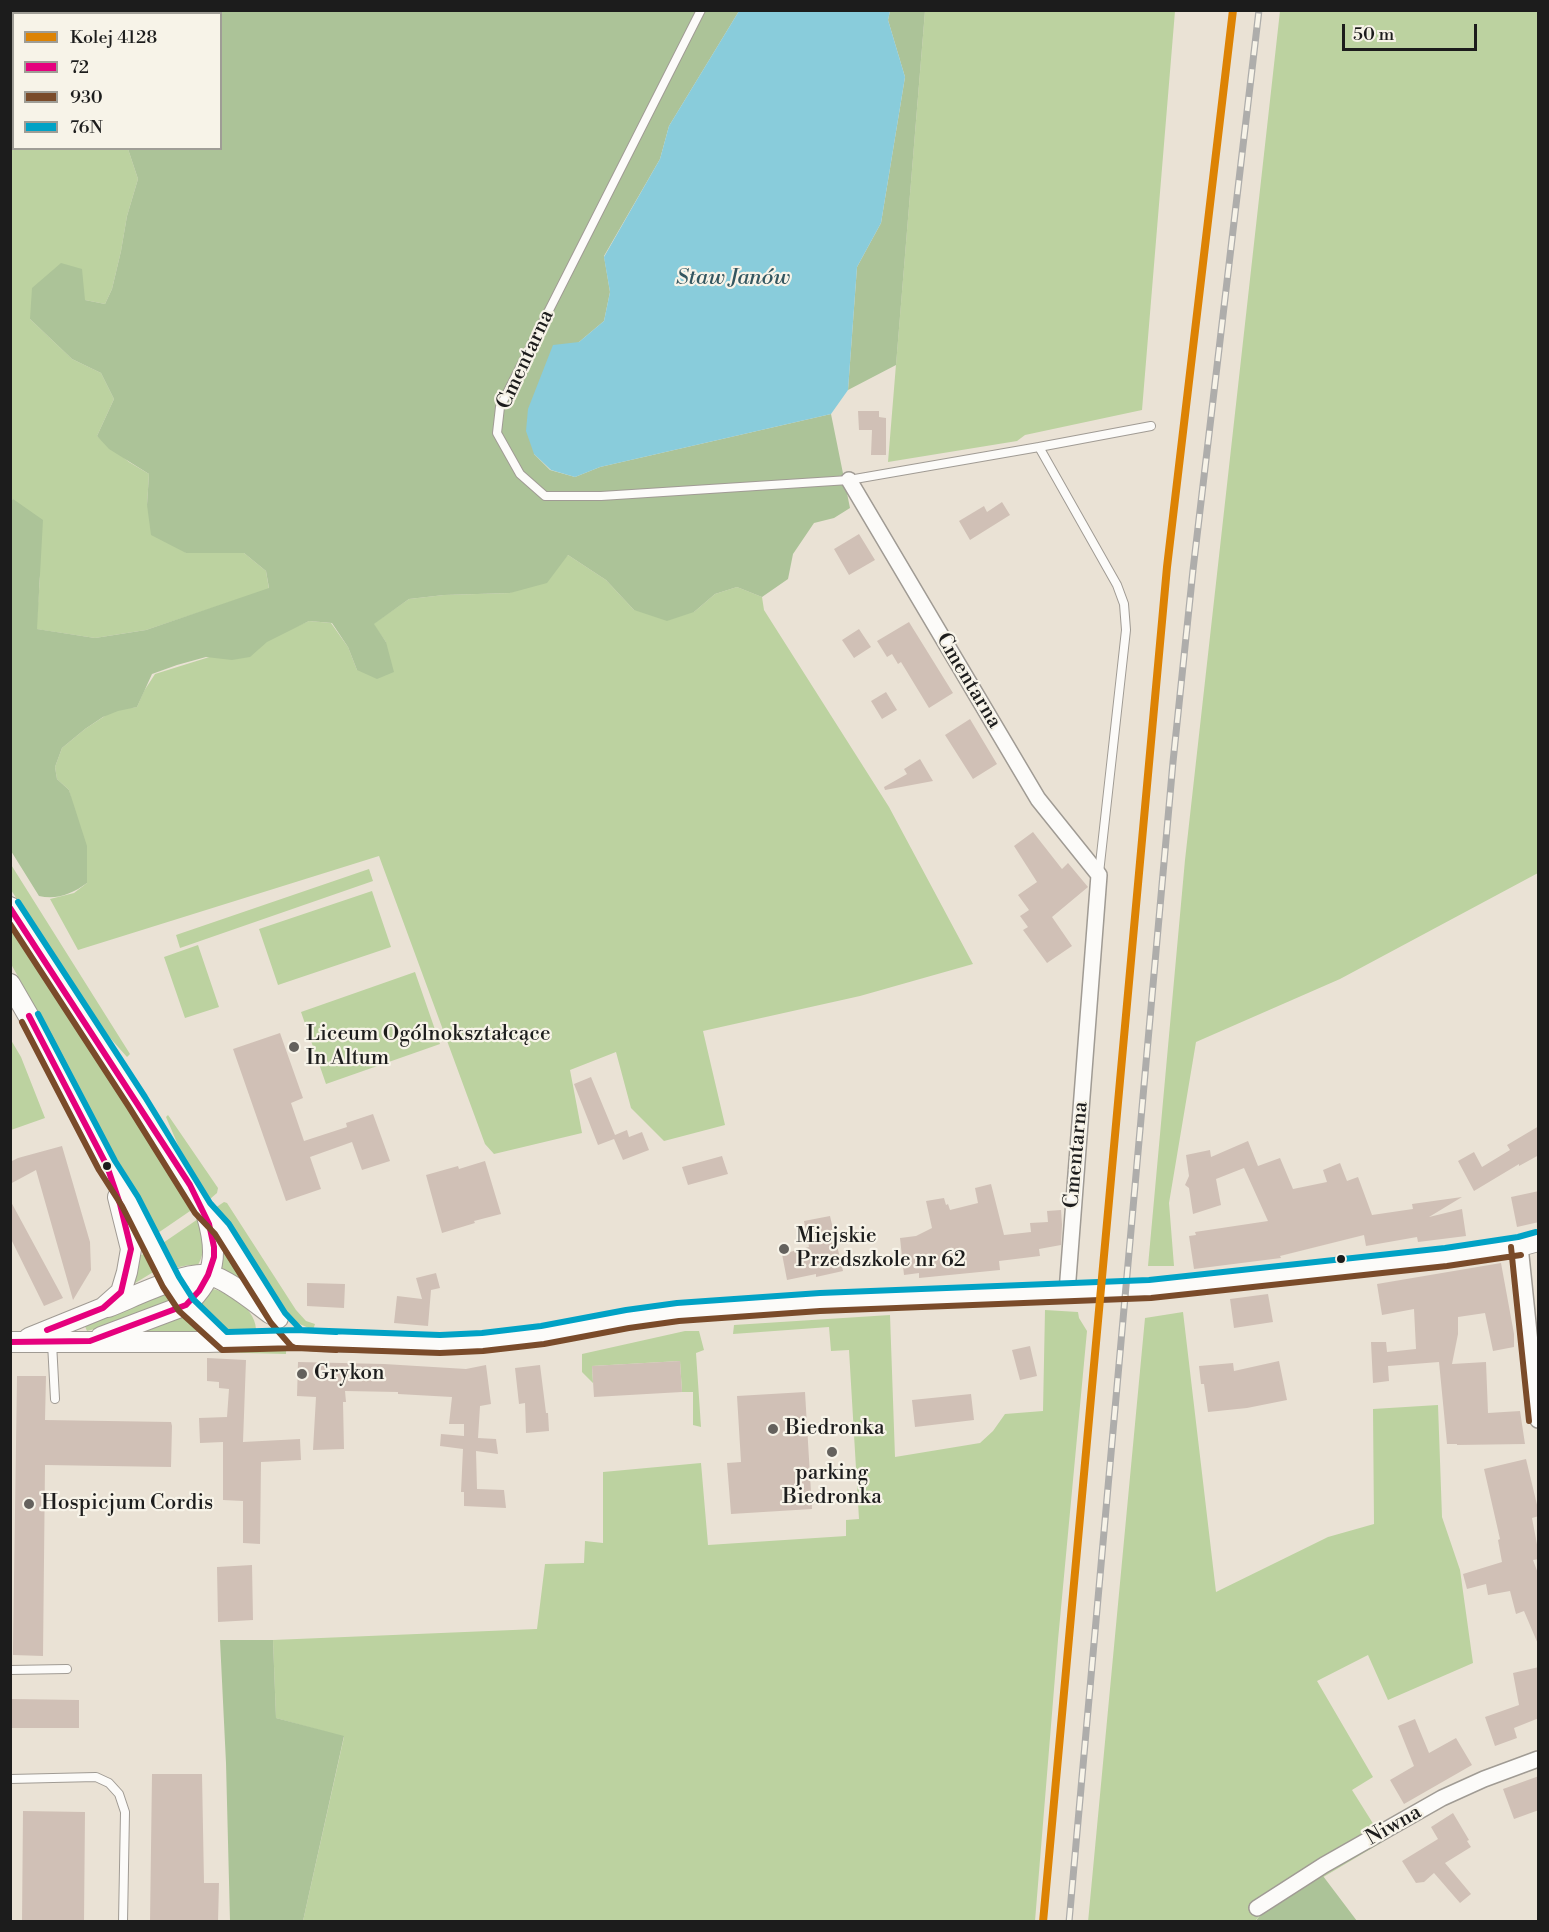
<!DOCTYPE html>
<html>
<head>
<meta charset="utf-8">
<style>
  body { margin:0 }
  #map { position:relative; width:1549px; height:1932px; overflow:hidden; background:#eae2d5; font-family:"Libre Bodoni",serif }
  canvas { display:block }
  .frame { position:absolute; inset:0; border:12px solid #1c1c1c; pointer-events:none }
  .legend { position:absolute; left:12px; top:12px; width:210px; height:138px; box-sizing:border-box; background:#f7f3e8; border:2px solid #9f9d96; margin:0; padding:8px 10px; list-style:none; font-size:18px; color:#1c1c1c }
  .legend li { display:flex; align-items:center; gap:12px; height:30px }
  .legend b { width:30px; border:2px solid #9f9d96 }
  .scale { position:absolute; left:1342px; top:24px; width:135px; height:27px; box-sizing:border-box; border:3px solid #1c1c1c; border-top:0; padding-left:8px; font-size:18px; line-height:21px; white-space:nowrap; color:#1c1c1c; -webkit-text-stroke:4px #f7f3e8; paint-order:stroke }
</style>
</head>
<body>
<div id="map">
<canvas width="1549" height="1932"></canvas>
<div class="frame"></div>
<ul class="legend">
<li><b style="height:8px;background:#dd8304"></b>Kolej 4128</li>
<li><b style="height:8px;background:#e5007d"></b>72</li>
<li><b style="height:8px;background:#7a4b2a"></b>930</li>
<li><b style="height:8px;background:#01a2c5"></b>76N</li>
</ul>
<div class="scale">50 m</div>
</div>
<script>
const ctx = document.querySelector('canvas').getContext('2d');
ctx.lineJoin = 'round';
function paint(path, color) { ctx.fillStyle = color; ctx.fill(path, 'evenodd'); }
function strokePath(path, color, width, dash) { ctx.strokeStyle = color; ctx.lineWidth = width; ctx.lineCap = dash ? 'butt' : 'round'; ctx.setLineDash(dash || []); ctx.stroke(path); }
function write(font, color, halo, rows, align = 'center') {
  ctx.font = font + ' "Libre Bodoni",serif'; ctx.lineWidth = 4.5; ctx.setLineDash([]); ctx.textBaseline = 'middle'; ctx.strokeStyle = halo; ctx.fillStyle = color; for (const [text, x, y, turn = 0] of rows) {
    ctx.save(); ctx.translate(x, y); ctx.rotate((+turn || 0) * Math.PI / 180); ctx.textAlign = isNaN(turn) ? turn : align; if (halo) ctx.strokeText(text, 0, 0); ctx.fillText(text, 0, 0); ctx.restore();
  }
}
paint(new Path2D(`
  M 925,11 L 1175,11 L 1142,410 L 1025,435 L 1017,441 L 888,462 Z
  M 1280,11 L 1538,11 L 1538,873 L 1340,979 L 1196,1042 L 1169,1203 L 1174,1266 L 1148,1266 L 1185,860 Z
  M 10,66 L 14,67 L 14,148 L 128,149 L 138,179 L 127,216 L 121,251 L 112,289 L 105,304 L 85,300 L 30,319 L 72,359 L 101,373 L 114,399 L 97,436 L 129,462 L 149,474 L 147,505 L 186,553 L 244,553 L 266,571 L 269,589 L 146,630 L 95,638 L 36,629 L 40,578 L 13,499 L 10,500 Z
  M 568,555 L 606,580 L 634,610 L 694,612 L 715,594 L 737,587 L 762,597 L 764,610 L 889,807 L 973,964 L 860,996 L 703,1031 L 725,1125 L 664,1141 L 631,1108 L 616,1052 L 570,1070 L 582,1133 L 494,1154 L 485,1144 L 379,856 L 78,950 L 50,899 L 74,893 L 87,883 L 86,860 L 69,790 L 57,779 L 55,767 L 62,748 L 85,729 L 114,710 L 137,707 L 144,691 L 155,674 L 270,638 L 309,621 L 331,623 L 348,647 L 357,670 L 386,642 L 373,624 L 409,599 L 444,595 L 510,593 Z
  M 10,863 L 130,1054 L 127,1057 L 96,1022 L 11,890 Z
  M 369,869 L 373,881 L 180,948 L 176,935 Z
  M 372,891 L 391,947 L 278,985 L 259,929 Z
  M 10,925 L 193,1209 L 155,1235 L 49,1032 L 11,964 Z
  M 198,945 L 219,1007 L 185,1018 L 164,957 Z
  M 415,972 L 440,1044 L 326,1084 L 301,1012 Z
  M 11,1040 L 21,1057 L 45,1118 L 11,1130 Z
  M 168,1115 L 218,1188 L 217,1193 L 210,1199 L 184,1159 L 166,1117 Z
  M 224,1202 L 227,1203 L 296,1310 L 306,1321 L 315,1324 L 313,1330 L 293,1321 L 284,1314 L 215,1208 Z
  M 198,1219 C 205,1232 206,1252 198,1265 L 189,1265 L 174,1268 L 160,1245 Z
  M 222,1244 L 249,1284 L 219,1274 Z
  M 148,1253 L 155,1271 L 132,1285 L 137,1256 Z
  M 209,1288 C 229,1292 258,1309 256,1333 L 229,1333 L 196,1306 Z
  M 167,1291 L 173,1299 L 110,1325 L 87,1331 L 84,1324 Z
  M 1045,1310 L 1078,1312 L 1079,1318 L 1087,1331 L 1058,1640 L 1035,1921 L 303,1921 L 344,1737 L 276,1718 L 273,1640 L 537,1629 L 545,1564 L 584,1563 L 585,1541 L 603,1543 L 603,1472 L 701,1463 L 708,1545 L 846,1536 L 846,1520 L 859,1519 L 849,1350 L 831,1351 L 829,1327 L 733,1334 L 734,1325 L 890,1315 L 895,1457 L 980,1443 L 993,1431 L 1005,1414 L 1043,1411 Z
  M 1183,1312 L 1216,1592 L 1328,1537 L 1374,1524 L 1373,1409 L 1438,1405 L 1442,1517 L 1460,1570 L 1473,1663 L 1388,1700 L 1368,1655 L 1317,1681 L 1373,1777 L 1352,1790 L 1384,1841 L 1261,1914 L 1255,1921 L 1088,1922 L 1145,1318 Z
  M 182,1315 L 202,1333 L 133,1332 Z
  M 685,1331 L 699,1331 L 704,1350 L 696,1353 L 701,1427 L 693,1425 L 693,1392 L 682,1392 L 680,1361 L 592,1366 L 593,1383 L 582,1372 L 582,1354 Z
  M 209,1348 L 286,1350 L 286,1354 L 209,1352 Z`), '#bcd2a0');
paint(new Path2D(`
  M 11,11 L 739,11 L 669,126 L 660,159 L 604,256 L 610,292 L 604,321 L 579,342 L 534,454 L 550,470 L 575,477 L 600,467 L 831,414 L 850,508 L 834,518 L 814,523 L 793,554 L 788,579 L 762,597 L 737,587 L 715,594 L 694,612 L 667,621 L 634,610 L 606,580 L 568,555 L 547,583 L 510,593 L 444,595 L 409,599 L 374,624 L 386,642 L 394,672 L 377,679 L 357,670 L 348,647 L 332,623 L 309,621 L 267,642 L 250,657 L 232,660 L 206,657 L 177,665 L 152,674 L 137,707 L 118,711 L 103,717 L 85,729 L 62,748 L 55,767 L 57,779 L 69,790 L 87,846 L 87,883 C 72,894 57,900 39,896 L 11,851 L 11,500 L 13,499 L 43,520 L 37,629 L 95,638 L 146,630 L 269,588 L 266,571 L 244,553 L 186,553 L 151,535 L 147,505 L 149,474 L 109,449 L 97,436 L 114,399 L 101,373 L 72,359 L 30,319 L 32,288 L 61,263 L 82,269 L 85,300 L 105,304 L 112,289 L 121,251 L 127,216 L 138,179 L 128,149 L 220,148 L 220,14 L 14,14 L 13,67 L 11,66 Z
  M 890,11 L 925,11 L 896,365 L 848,390 L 857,267 L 881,223 L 905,77 L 888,20 Z
  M 220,1640 L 273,1640 L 276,1718 L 344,1736 L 303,1921 L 230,1921 L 226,1763 Z
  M 1323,1876 L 1357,1921 L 1255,1922 L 1261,1914 Z`), '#acc398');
paint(new Path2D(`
  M 739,11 L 890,11 L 888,20 L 905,77 L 881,223 L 857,267 L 848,390 L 831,414 L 600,467 L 575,477 L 551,470 L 534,454 L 526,431 L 528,409 L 553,345 L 579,342 L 604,321 L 610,292 L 604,257 L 660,159 L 669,126 Z`), '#89ccdb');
paint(new Path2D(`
  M 858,411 L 879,411 L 879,417 L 886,418 L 886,455 L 871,455 L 872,430 L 859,430 Z
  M 1002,502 L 1010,515 L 970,540 L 959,521 L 984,506 L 987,512 Z
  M 859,534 L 875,560 L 849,575 L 834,549 Z
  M 909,622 L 953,693 L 929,708 L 901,662 L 898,664 L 892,654 L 887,657 L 877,641 Z
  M 859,629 L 871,647 L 854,658 L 842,640 Z
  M 886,692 L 897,710 L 882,719 L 871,701 Z
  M 970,719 L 997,764 L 973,779 L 945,735 Z
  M 920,759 L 933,781 L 885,790 L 884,787 L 907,774 L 904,769 Z
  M 1033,832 L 1062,869 L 1068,863 L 1088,887 L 1052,917 L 1072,946 L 1047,963 L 1023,930 L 1028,927 L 1020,916 L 1029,910 L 1018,895 L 1037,882 L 1014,846 Z
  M 280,1033 L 303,1098 L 291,1103 L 304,1141 L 347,1127 L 346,1123 L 373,1114 L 390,1161 L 362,1170 L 352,1142 L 310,1157 L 321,1189 L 286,1201 L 233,1049 Z
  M 591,1077 L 615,1135 L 627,1130 L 629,1137 L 642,1132 L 649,1150 L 623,1160 L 614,1139 L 598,1145 L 574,1084 Z
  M 1539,1126 L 1539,1155 L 1519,1166 L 1519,1164 L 1474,1191 L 1458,1161 L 1474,1152 L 1482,1167 L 1510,1150 L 1507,1145 Z
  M 1248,1141 L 1258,1166 L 1280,1158 L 1293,1189 L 1327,1182 L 1323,1170 L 1340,1163 L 1347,1181 L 1358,1177 L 1372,1215 L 1413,1209 L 1412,1204 L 1462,1197 L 1429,1217 L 1462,1209 L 1466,1236 L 1418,1242 L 1417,1237 L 1366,1246 L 1364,1235 L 1280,1256 L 1281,1258 L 1194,1269 L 1189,1236 L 1196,1235 L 1195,1232 L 1268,1221 L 1244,1168 L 1216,1179 L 1221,1205 L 1193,1214 L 1189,1188 L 1185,1185 L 1189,1176 L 1186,1155 L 1210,1150 L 1211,1157 Z
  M 62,1146 L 90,1242 L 91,1270 L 73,1300 L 36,1170 L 10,1184 L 10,1162 L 18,1158 Z
  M 722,1156 L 728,1174 L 688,1185 L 682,1167 Z
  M 485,1161 L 501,1214 L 474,1221 L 475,1223 L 442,1233 L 426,1175 L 458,1166 L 459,1169 Z
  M 991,1184 L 1004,1235 L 1031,1232 L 1030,1223 L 1048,1222 L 1047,1211 L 1061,1210 L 1062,1225 L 1061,1245 L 1039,1249 L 1040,1256 L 999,1261 L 1000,1270 L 919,1278 L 919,1273 L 904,1275 L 900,1238 L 916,1236 L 932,1228 L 926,1201 L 944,1198 L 946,1205 L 948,1204 L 950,1210 L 978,1203 L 975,1188 Z
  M 1539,1191 L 1539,1222 L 1517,1227 L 1511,1197 Z
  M 10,1200 L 63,1298 L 44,1306 L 10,1237 Z
  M 830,1216 L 843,1271 L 816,1277 L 816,1274 L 787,1280 L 782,1254 L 809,1247 L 804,1221 Z
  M 1501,1263 L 1514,1334 L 1514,1347 L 1493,1351 L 1485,1313 L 1458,1317 L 1458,1334 L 1452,1364 L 1486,1362 L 1488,1413 L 1520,1411 L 1525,1444 L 1457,1445 L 1457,1444 L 1447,1444 L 1439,1362 L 1388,1366 L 1389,1381 L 1373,1383 L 1371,1342 L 1386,1342 L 1387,1352 L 1416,1349 L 1414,1309 L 1382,1315 L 1377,1284 Z
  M 436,1273 L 440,1288 L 431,1290 L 428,1326 L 394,1323 L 397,1296 L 422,1299 L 416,1278 Z
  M 307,1283 L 345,1284 L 344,1308 L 307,1306 Z
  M 1268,1294 L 1273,1322 L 1234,1328 L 1230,1299 Z
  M 1030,1346 L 1037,1376 L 1020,1380 L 1012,1350 Z
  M 207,1358 L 246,1360 L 243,1442 L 300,1439 L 301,1460 L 261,1462 L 260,1544 L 243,1543 L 243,1501 L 223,1500 L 223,1442 L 200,1443 L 199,1418 L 227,1417 L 229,1389 L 219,1388 L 219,1382 L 207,1381 Z
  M 680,1361 L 682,1392 L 594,1397 L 592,1366 Z
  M 1279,1361 L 1287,1400 L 1247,1408 L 1208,1412 L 1204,1384 L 1201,1384 L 1199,1366 L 1233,1363 L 1234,1371 Z
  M 298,1362 L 384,1364 L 466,1369 L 486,1365 L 491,1404 L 480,1406 L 478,1438 L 496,1439 L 498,1454 L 476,1451 L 477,1489 L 504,1490 L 506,1508 L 464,1506 L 464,1492 L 461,1492 L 463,1449 L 440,1446 L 441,1434 L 464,1436 L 464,1424 L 449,1424 L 452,1397 L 398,1394 L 398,1392 L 345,1391 L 346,1402 L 343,1402 L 344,1449 L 313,1450 L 316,1397 L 297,1396 Z
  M 540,1365 L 546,1413 L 548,1413 L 549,1431 L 526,1433 L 525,1403 L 519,1404 L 515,1368 Z
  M 17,1376 L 46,1376 L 45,1420 L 171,1422 L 172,1426 L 171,1467 L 45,1465 L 43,1656 L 13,1655 L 13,1647 Z
  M 805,1392 L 812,1509 L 731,1514 L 727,1463 L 741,1462 L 737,1396 Z
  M 971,1394 L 974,1420 L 915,1427 L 912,1400 Z
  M 1526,1459 L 1539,1513 L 1539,1516 L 1532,1518 L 1539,1555 L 1539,1559 L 1533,1560 L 1539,1576 L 1538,1644 L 1524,1611 L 1516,1614 L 1510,1591 L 1488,1595 L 1486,1584 L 1467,1589 L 1463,1574 L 1502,1562 L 1498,1540 L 1500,1539 L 1484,1469 Z
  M 252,1565 L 253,1620 L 218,1622 L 217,1567 Z
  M 1539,1667 L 1539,1718 L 1514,1728 L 1517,1738 L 1495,1746 L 1485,1717 L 1519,1705 L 1513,1673 Z
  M 12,1699 L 79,1700 L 79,1728 L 12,1728 Z
  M 1415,1719 L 1429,1753 L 1456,1738 L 1472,1765 L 1404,1804 L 1390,1780 L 1414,1766 L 1398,1726 Z
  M 152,1774 L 202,1774 L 204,1883 L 219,1883 L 218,1922 L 150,1922 Z
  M 1539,1776 L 1539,1810 L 1514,1819 L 1503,1789 Z
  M 23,1811 L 85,1812 L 84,1922 L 22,1922 Z
  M 1453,1813 L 1469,1840 L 1467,1841 L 1471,1847 L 1445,1863 L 1471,1894 L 1460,1903 L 1434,1873 L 1424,1882 L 1416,1883 L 1402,1861 L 1438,1839 L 1431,1827 Z`), '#d0c0b6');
const service = new Path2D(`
  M 701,10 L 500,407 L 497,433 L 520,474 L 545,496 L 601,496 L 849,480 L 1039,447 L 1117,585 L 1124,604 L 1126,630 L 1099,873
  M 1039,447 L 1151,426
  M 52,1343 L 55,1399
  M 10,1670 L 67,1669
  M 10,1779 L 96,1777 L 109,1783 L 119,1794 L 125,1812 L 123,1922`);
const minor = new Path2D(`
  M 849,480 L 1038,799 L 1099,875 L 1067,1292
  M 1520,1246 L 1538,1420
  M 1257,1908 L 1324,1865 L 1442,1798 L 1484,1779 L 1538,1759`);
const tertiary = new Path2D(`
  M 10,907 L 137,1102 L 203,1208 L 222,1229 L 278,1318
  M 10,984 L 43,1041 L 107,1166 L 130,1201 L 171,1282 L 186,1305 L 224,1341
  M 108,1307 C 134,1297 182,1272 209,1275 C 226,1278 256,1303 271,1314
  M 101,1337 L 186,1305 C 216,1277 218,1254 207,1216
  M 29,1338 L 103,1308 L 121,1292 L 127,1272 L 131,1249 L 118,1197
  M 10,1342 L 208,1342 L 297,1339 L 321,1341 L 440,1344 L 483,1342 L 542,1335 L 628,1319 L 678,1312 L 820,1302 L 1150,1289 L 1446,1257 L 1520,1246 L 1538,1241`);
strokePath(service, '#a09b94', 10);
strokePath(minor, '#a09b94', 18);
strokePath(tertiary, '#a09b94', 22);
strokePath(service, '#fcfbf9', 8);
strokePath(minor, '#fcfbf9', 15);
strokePath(tertiary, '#fcfbf9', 20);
const rail = new Path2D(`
  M 1069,1922 L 1173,762 L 1193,570 L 1259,10`);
strokePath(rail, '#aeadab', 7);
strokePath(rail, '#f7f3e8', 4.5, [14]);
strokePath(new Path2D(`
  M 10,908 L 190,1185 L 209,1224 L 214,1247 L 214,1257 L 208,1275 L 199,1291 L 186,1305 L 90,1341 L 10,1342
  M 29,1016 L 107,1166 L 120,1204 L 131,1249 L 121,1292 L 103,1308 L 47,1330`), '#e5007d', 6);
strokePath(new Path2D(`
  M 10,924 L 129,1107 L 195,1213 L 215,1234 L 271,1323 L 291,1346 L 295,1348 L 440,1353 L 483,1351 L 544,1344 L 629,1328 L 679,1321 L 820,1311 L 1151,1298 L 1447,1266 L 1521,1255
  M 22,1022 L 99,1170 L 122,1206 L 163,1287 L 179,1311 L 222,1350 L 297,1348 L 336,1350
  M 1511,1247 L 1529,1421`), '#7a4b2a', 6);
strokePath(new Path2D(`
  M 18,902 L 145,1097 L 210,1203 L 229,1224 L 285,1313 L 301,1330 L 440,1335 L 482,1333 L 541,1326 L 626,1310 L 677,1303 L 820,1293 L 1149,1280 L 1445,1248 L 1518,1237 L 1536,1232
  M 38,1014 L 115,1161 L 138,1197 L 179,1277 L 193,1299 L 227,1332 L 297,1330 L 336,1332`), '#01a2c5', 6);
strokePath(new Path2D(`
  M 1043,1922 L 1167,567 L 1233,10`), '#dd8304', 8);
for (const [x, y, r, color] of [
  [294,1047,6,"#64615d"],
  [107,1166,5,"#1c1c1c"],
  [784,1249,6,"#64615d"],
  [1341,1259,5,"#1c1c1c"],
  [302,1374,6,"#64615d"],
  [773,1429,6,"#64615d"],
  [832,1452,6,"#64615d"],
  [29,1504,6,"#64615d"]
]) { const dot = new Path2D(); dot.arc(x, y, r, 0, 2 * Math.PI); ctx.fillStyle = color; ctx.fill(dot); strokePath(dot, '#f7f3e8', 2); }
write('21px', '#1c1c1c', '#f7f3e8', [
  ["Cmentarna",526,360,-65],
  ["Cmentarna",968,681,59],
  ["Cmentarna",1077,1155,-85],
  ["Niwna",1394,1826,-30]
]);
write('21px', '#1c1c1c', '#f7f3e8', [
  ["Liceum Ogólnokształcące",306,1035],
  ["In Altum",306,1059],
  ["Miejskie",796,1237],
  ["Przedszkole nr 62",796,1261],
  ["Grykon",314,1374],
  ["Biedronka",785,1429],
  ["parking",832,1474,"center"],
  ["Biedronka",832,1498,"center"],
  ["Hospicjum Cordis",41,1504]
], 'left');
write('italic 22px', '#335660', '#f7f3e8', [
  ["Staw Janów",733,279]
]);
</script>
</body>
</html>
